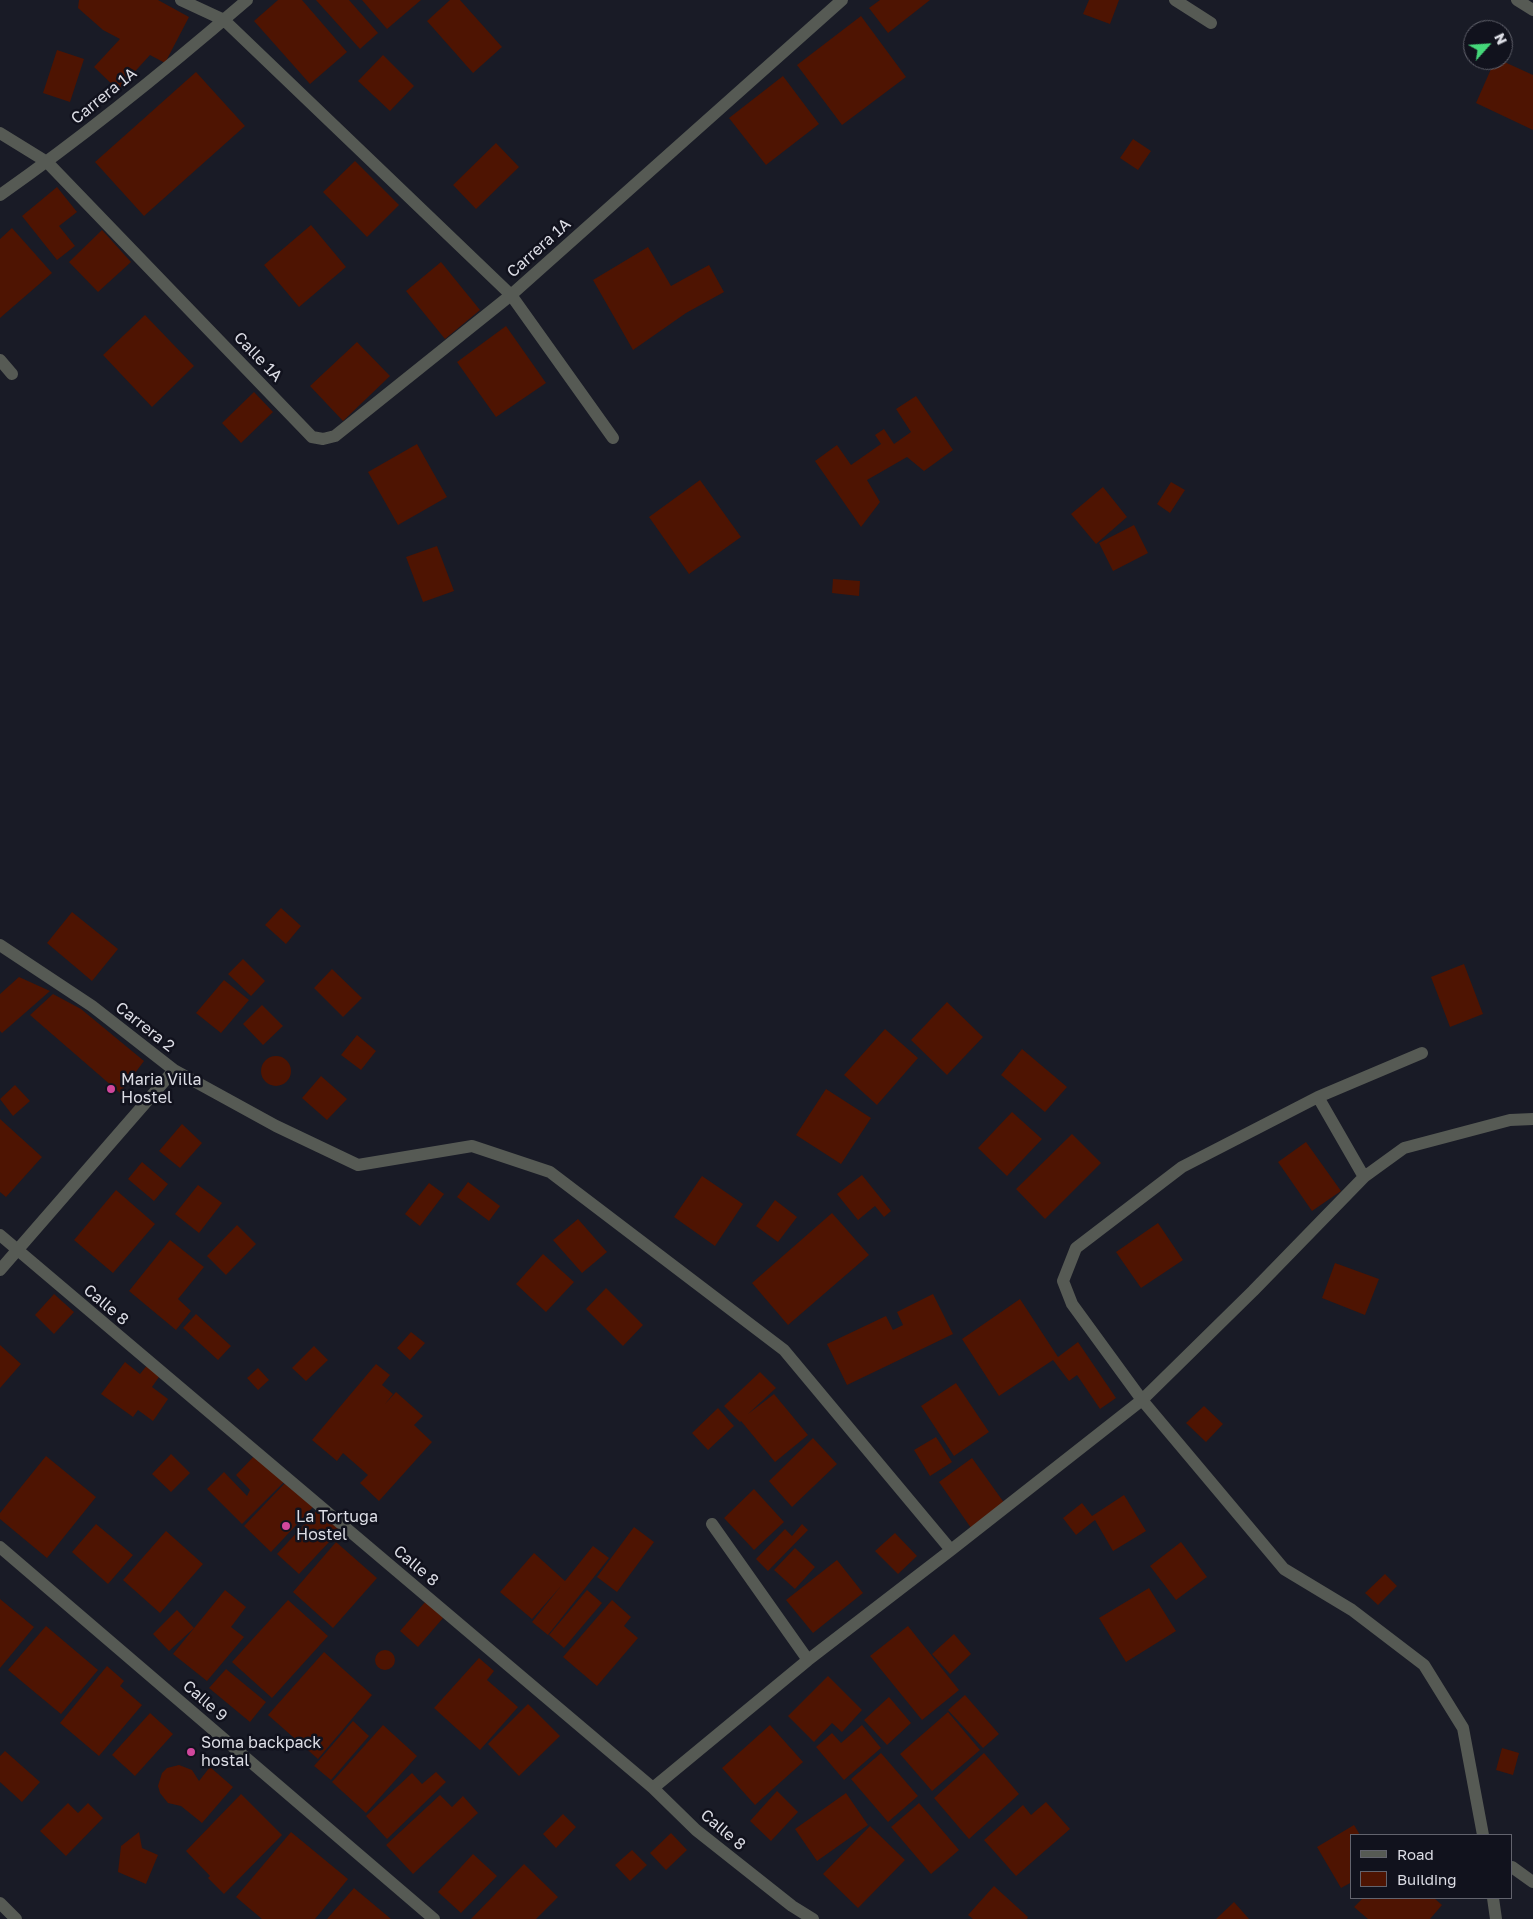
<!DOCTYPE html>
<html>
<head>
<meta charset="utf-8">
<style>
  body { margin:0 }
  #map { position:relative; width:1533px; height:1919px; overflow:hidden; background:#191b26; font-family:"Golos Text",sans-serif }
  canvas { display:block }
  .legend { position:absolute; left:1350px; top:1834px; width:162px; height:65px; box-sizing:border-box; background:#11121d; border:1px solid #62636d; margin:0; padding:6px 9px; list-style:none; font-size:15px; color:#dcdde5 }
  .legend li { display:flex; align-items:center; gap:10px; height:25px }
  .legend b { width:25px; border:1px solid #62636d }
  .north { position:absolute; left:1463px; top:20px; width:50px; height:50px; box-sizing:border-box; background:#11121d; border:1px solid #62636d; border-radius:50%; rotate:64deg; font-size:14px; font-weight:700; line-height:20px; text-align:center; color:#dcdde5 }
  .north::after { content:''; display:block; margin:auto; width:18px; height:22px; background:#45d77a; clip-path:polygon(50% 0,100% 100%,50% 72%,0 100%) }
</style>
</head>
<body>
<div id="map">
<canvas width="1533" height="1919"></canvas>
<ul class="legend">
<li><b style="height:6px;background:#565a54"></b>Road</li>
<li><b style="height:14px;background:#4e1402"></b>Building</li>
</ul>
<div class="north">N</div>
</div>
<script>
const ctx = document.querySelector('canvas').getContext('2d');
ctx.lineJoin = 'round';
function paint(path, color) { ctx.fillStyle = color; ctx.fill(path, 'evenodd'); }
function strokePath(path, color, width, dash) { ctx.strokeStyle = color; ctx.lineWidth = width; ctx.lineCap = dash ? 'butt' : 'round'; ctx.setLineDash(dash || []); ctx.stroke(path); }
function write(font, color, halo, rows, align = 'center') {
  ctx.font = font + ' "Golos Text",sans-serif'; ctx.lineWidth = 5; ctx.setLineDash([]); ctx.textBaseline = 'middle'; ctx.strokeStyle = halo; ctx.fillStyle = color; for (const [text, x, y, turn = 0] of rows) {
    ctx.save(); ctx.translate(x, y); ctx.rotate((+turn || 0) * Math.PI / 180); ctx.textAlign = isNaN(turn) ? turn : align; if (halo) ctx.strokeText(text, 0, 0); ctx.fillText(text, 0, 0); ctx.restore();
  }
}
paint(new Path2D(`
  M 79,0 L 158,0 L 189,17 L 165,63 L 150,55 L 118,90 L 94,67 L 120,39 L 103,30 L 78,8 Z
  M 278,0 L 302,0 L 347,52 L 310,84 L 254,21 Z
  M 316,0 L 349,0 L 378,33 L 360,49 Z
  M 362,0 L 421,0 L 387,29 Z
  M 450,0 L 460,0 L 502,47 L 473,73 L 427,21 Z
  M 880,0 L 930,0 L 888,33 L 869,8 Z
  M 1089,0 L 1119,0 L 1110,24 L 1083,14 Z
  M 861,16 L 906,77 L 842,125 L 797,65 Z
  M 57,50 L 84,59 L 70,102 L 43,93 Z
  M 383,55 L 414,86 L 390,111 L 358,81 Z
  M 1495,60 L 1500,60 L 1533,75 L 1533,130 L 1476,103 Z
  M 196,72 L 245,126 L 144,216 L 95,162 Z
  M 783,76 L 819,124 L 766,165 L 729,118 Z
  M 1133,139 L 1151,151 L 1138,170 L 1120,158 Z
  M 496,143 L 519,167 L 476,209 L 453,185 Z
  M 355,161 L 399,205 L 367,237 L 323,192 Z
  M 57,187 L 77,212 L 59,226 L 75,246 L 57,260 L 22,216 Z
  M 311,225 L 346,267 L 299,307 L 264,265 Z
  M 12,228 L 52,273 L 0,318 L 0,239 Z
  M 102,230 L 131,262 L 98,292 L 69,262 Z
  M 648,247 L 671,286 L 709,265 L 724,292 L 686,313 L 633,350 L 593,280 Z
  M 441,262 L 480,310 L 445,339 L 406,291 Z
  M 145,315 L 194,366 L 152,407 L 103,355 Z
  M 506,326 L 546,383 L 496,417 L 457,362 Z
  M 357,342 L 390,376 L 343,421 L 310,386 Z
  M 254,392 L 273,412 L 241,443 L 222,423 Z
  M 916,396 L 953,450 L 924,471 L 907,457 L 867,480 L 880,502 L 861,527 L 815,461 L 837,445 L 851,465 L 881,444 L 875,435 L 884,429 L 894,444 L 911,432 L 896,409 Z
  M 417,444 L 447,497 L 398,525 L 368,472 Z
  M 700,480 L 741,537 L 689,574 L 649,517 Z
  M 1171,482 L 1185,490 L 1170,513 L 1157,504 Z
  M 1103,487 L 1127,517 L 1096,544 L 1071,514 Z
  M 1134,525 L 1148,553 L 1113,571 L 1099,543 Z
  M 437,546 L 454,591 L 423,602 L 406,557 Z
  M 833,579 L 860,581 L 859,596 L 832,593 Z
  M 281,908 L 301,926 L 286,944 L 265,925 Z
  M 72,912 L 118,949 L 92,981 L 47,943 Z
  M 243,959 L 265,981 L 251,996 L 228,974 Z
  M 1464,964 L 1483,1014 L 1450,1027 L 1431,977 Z
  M 332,969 L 362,998 L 343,1017 L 314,988 Z
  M 19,977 L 50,991 L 2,1033 L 0,1031 L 0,994 Z
  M 224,980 L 249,1000 L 221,1033 L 196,1013 Z
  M 53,994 L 81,1009 L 144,1061 L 120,1093 L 30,1015 Z
  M 947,1002 L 983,1037 L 947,1075 L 911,1040 Z
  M 262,1005 L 283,1026 L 263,1045 L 243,1024 Z
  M 885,1029 L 918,1058 L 877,1105 L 844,1075 Z
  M 357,1035 L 376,1051 L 361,1070 L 341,1055 Z
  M 1022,1049 L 1067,1087 L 1045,1112 L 1001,1075 Z
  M261 1071a15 15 0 1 1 30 0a15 15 0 1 1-30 0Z
  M 321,1076 L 347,1099 L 327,1120 L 302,1098 Z
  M 15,1085 L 30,1101 L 13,1116 L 0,1099 Z
  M 826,1089 L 871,1118 L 841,1164 L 796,1135 Z
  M 1012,1112 L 1042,1139 L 1007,1176 L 978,1148 Z
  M 0,1119 L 42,1157 L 6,1197 L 0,1192 Z
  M 182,1124 L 202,1143 L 180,1168 L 159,1151 Z
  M 1072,1134 L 1101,1163 L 1045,1219 L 1016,1189 Z
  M 1306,1142 L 1341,1191 L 1312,1211 L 1278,1162 Z
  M 142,1162 L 168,1184 L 154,1201 L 128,1179 Z
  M 862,1175 L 891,1211 L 884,1217 L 875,1206 L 858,1220 L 837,1194 Z
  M 702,1176 L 743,1204 L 715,1246 L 674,1217 Z
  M 468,1182 L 500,1206 L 489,1221 L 457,1197 Z
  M 429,1183 L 444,1194 L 420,1226 L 405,1214 Z
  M 198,1185 L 222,1203 L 199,1233 L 175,1214 Z
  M 116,1190 L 155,1224 L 113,1273 L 74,1240 Z
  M 775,1200 L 797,1217 L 778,1242 L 756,1226 Z
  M 832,1213 L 869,1255 L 788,1325 L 752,1283 Z
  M 578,1219 L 607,1252 L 582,1273 L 553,1240 Z
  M 1158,1223 L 1183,1260 L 1141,1288 L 1116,1252 Z
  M 237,1225 L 256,1244 L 226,1275 L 207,1256 Z
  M 170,1240 L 204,1267 L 178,1299 L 191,1311 L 176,1330 L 129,1291 Z
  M 543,1254 L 574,1282 L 546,1312 L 516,1284 Z
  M 1335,1263 L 1379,1279 L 1365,1315 L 1322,1298 Z
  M 606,1288 L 643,1325 L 623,1346 L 586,1309 Z
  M 54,1294 L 74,1312 L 54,1334 L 35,1315 Z
  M 933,1294 L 953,1334 L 847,1385 L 827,1344 L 886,1316 L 893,1330 L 903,1325 L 897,1312 Z
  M 1020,1299 L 1058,1357 L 1078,1342 L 1116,1398 L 1100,1409 L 1077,1375 L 1069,1381 L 1053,1360 L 999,1396 L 962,1339 Z
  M 196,1314 L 231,1346 L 218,1360 L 183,1328 Z
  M 411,1332 L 425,1343 L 410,1360 L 397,1348 Z
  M 0,1345 L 21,1364 L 0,1388 Z
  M 314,1346 L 328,1360 L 306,1381 L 292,1368 Z
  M 125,1362 L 140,1374 L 148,1364 L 161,1374 L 152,1387 L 168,1399 L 153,1421 L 138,1410 L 133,1417 L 101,1394 Z
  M 376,1364 L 390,1375 L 382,1385 L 393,1394 L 385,1404 L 396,1392 L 423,1416 L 414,1425 L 432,1442 L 379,1501 L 360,1483 L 368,1475 L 343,1453 L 337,1461 L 312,1440 Z
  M 258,1368 L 269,1380 L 258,1390 L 247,1378 Z
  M 760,1372 L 776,1388 L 748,1414 L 774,1394 L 808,1435 L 775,1462 L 741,1421 L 740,1422 L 724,1406 Z
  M 956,1383 L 989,1432 L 954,1456 L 921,1406 Z
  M 1204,1406 L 1223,1424 L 1206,1442 L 1186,1423 Z
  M 718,1408 L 734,1426 L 708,1450 L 692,1433 Z
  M 936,1437 L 952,1462 L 930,1476 L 914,1450 Z
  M 813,1438 L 837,1464 L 792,1507 L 769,1481 Z
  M 257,1453 L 285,1481 L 242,1524 L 207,1489 L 224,1472 L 247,1496 L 250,1490 L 236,1475 Z
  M 171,1454 L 190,1473 L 171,1492 L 152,1474 Z
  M 46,1456 L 96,1497 L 47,1558 L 0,1519 L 0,1513 Z
  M 972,1458 L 1005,1504 L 971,1528 L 939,1482 Z
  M 286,1482 L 313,1507 L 271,1552 L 244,1526 Z
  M 754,1489 L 784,1522 L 754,1550 L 724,1518 Z
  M 1124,1495 L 1146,1531 L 1113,1551 L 1095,1520 L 1076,1535 L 1063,1518 L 1082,1503 L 1092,1516 Z
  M 324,1503 L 346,1524 L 299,1574 L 277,1554 Z
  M 96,1524 L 133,1555 L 108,1584 L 72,1552 Z
  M 802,1524 L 808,1530 L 768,1571 L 756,1559 L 785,1529 L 792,1536 Z
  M 634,1527 L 654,1542 L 617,1592 L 597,1577 Z
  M 166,1531 L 203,1564 L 160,1613 L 123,1580 Z
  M 895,1533 L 917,1556 L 898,1574 L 875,1551 Z
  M 336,1542 L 377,1578 L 333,1628 L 293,1592 Z
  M 1181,1542 L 1207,1577 L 1176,1600 L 1150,1566 Z
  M 593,1546 L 609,1558 L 548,1635 L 532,1622 L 561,1586 L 532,1619 L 500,1592 L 534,1553 L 565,1581 Z
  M 795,1548 L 815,1567 L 795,1589 L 774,1570 Z
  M 837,1560 L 863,1593 L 813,1633 L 786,1600 Z
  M 1385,1574 L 1397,1586 L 1378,1605 L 1365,1593 Z
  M 1149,1588 L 1176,1631 L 1126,1662 L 1099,1618 Z
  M 225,1590 L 246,1607 L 231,1627 L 244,1637 L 207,1681 L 173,1654 Z
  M 587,1590 L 602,1603 L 564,1648 L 549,1635 Z
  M 0,1599 L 34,1627 L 0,1668 Z
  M 288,1600 L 328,1636 L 272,1698 L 232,1662 Z
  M 612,1600 L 631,1617 L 624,1626 L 638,1638 L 597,1686 L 563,1657 Z
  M 426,1601 L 443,1618 L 418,1647 L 400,1631 Z
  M 177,1610 L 194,1628 L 169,1651 L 153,1634 Z
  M 46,1626 L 98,1670 L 61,1714 L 8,1670 Z
  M 908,1626 L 959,1690 L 922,1720 L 870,1656 Z
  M 954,1634 L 971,1654 L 950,1674 L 932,1654 Z
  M375 1660a10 10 0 1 1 20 0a10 10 0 1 1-20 0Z
  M 324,1652 L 372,1695 L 318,1759 L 268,1715 Z
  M 479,1658 L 494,1671 L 487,1680 L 518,1707 L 480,1750 L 434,1708 Z
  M 107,1666 L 124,1681 L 120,1686 L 142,1705 L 99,1756 L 60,1723 Z
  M 226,1669 L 266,1702 L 250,1722 L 209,1688 Z
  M 828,1676 L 862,1710 L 842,1732 L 832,1723 L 814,1742 L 788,1716 Z
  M 965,1695 L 999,1734 L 983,1748 L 948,1710 Z
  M 889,1697 L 911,1723 L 887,1745 L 864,1720 Z
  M 528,1704 L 560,1736 L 519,1776 L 488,1744 Z
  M 948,1712 L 980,1750 L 932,1791 L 900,1754 Z
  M 150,1713 L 173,1734 L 135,1776 L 112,1755 Z
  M 353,1721 L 369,1736 L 331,1780 L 314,1766 Z
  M 383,1725 L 417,1756 L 366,1813 L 332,1782 Z
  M 770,1725 L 803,1762 L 755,1805 L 722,1768 Z
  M 862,1725 L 881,1748 L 844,1780 L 816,1747 L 832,1733 L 841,1743 Z
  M 1502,1748 L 1519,1753 L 1513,1775 L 1496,1770 Z
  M 5,1751 L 40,1782 L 22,1802 L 0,1782 L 0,1756 Z
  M 881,1753 L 918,1796 L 888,1822 L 851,1779 Z
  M 984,1753 L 1019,1794 L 969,1839 L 934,1798 Z
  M 179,1765 L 192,1770 L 199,1781 L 210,1767 L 233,1787 L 202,1823 L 181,1806 L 168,1803 L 160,1793 L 158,1786 L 162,1773 L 167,1768 Z
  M 436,1772 L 446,1782 L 387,1839 L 366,1816 L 412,1773 L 422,1784 Z
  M 777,1791 L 798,1812 L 771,1841 L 750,1821 Z
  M 846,1793 L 868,1825 L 817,1861 L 795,1829 Z
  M 241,1794 L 282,1835 L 224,1894 L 208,1878 L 210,1876 L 186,1851 Z
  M 440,1795 L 452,1807 L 463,1796 L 478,1813 L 413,1874 L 386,1845 Z
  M 1046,1802 L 1070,1829 L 1016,1876 L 984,1840 L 1023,1805 L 1031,1815 Z
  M 68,1803 L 78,1813 L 88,1803 L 103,1818 L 66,1856 L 40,1831 Z
  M 919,1803 L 959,1850 L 931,1874 L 891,1827 Z
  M 563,1814 L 576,1827 L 556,1848 L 543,1834 Z
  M 1354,1825 L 1360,1835 L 1352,1835 L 1352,1882 L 1341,1888 L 1317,1847 Z
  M 870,1826 L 905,1860 L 858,1908 L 823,1874 Z
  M 139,1832 L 142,1848 L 158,1855 L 146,1884 L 118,1872 L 121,1846 Z
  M 291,1832 L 348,1879 L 315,1919 L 262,1919 L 236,1897 Z
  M 671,1833 L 687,1850 L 666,1870 L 650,1853 Z
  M 632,1850 L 647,1865 L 630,1881 L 615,1865 Z
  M 473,1854 L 497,1876 L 461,1913 L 438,1892 Z
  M 524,1864 L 558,1897 L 536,1919 L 471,1919 Z
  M 994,1886 L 1028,1917 L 1027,1919 L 973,1919 L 968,1915 Z
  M 354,1888 L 391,1919 L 327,1919 Z
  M 1363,1898 L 1434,1898 L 1442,1905 L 1430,1919 L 1368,1919 L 1354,1907 Z
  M 1234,1902 L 1249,1919 L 1216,1919 Z`), '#4e1402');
strokePath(new Path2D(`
  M 181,0 L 224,20 L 511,295 L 613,438
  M 1175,0 L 1211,23
  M 1517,0 L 1533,10
  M 0,133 L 47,162 L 312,437 L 323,439 L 335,436 L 511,295 L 842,0
  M 0,195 C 86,135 168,68 247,0
  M 0,360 L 12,374
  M 0,945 L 92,1006 L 174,1070 L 276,1126 L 358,1165 L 472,1146 L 550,1172 L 784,1350 L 951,1550
  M 1422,1053 L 1318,1097 L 1182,1167 L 1076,1248 L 1063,1281 L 1072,1304 L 1142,1400 L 1284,1569 L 1352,1610 L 1424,1665 L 1463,1728 L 1483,1835
  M 1318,1097 L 1364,1177
  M 0,1235 L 653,1788 L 696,1830 L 792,1906 L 813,1919
  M 0,1270 L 174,1070
  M 712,1524 L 808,1660
  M 0,1547 L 434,1919
  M 653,1788 L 808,1660 L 951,1550 L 1142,1400 L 1253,1291 L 1364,1177 L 1404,1148 L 1510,1120 L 1533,1119
  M 1512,1867 L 1533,1882
  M 1493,1898 L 1496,1919
  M 0,1903 L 16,1919`), '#565a54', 12);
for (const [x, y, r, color] of [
  [111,1089,5,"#d1479c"],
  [286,1526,5,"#d1479c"],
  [191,1752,5,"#d1479c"]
]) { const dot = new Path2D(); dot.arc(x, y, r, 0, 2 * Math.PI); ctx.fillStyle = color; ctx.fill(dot); strokePath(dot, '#11121d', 2); }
write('16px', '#dcdde5', '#11121d', [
  ["Carrera 1A",104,96,-39],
  ["Carrera 1A",539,248,-42],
  ["Calle 1A",258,357,46],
  ["Carrera 2",145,1027,38],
  ["Calle 8",106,1305,40],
  ["Calle 8",416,1566,40],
  ["Calle 9",205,1701,41],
  ["Calle 8",723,1830,40]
]);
write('16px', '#dcdde5', '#11121d', [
  ["Maria Villa",121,1080],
  ["Hostel",121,1098],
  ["La Tortuga",296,1517],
  ["Hostel",296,1535],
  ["Soma backpack",201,1743],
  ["hostal",201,1761]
], 'left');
</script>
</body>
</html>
